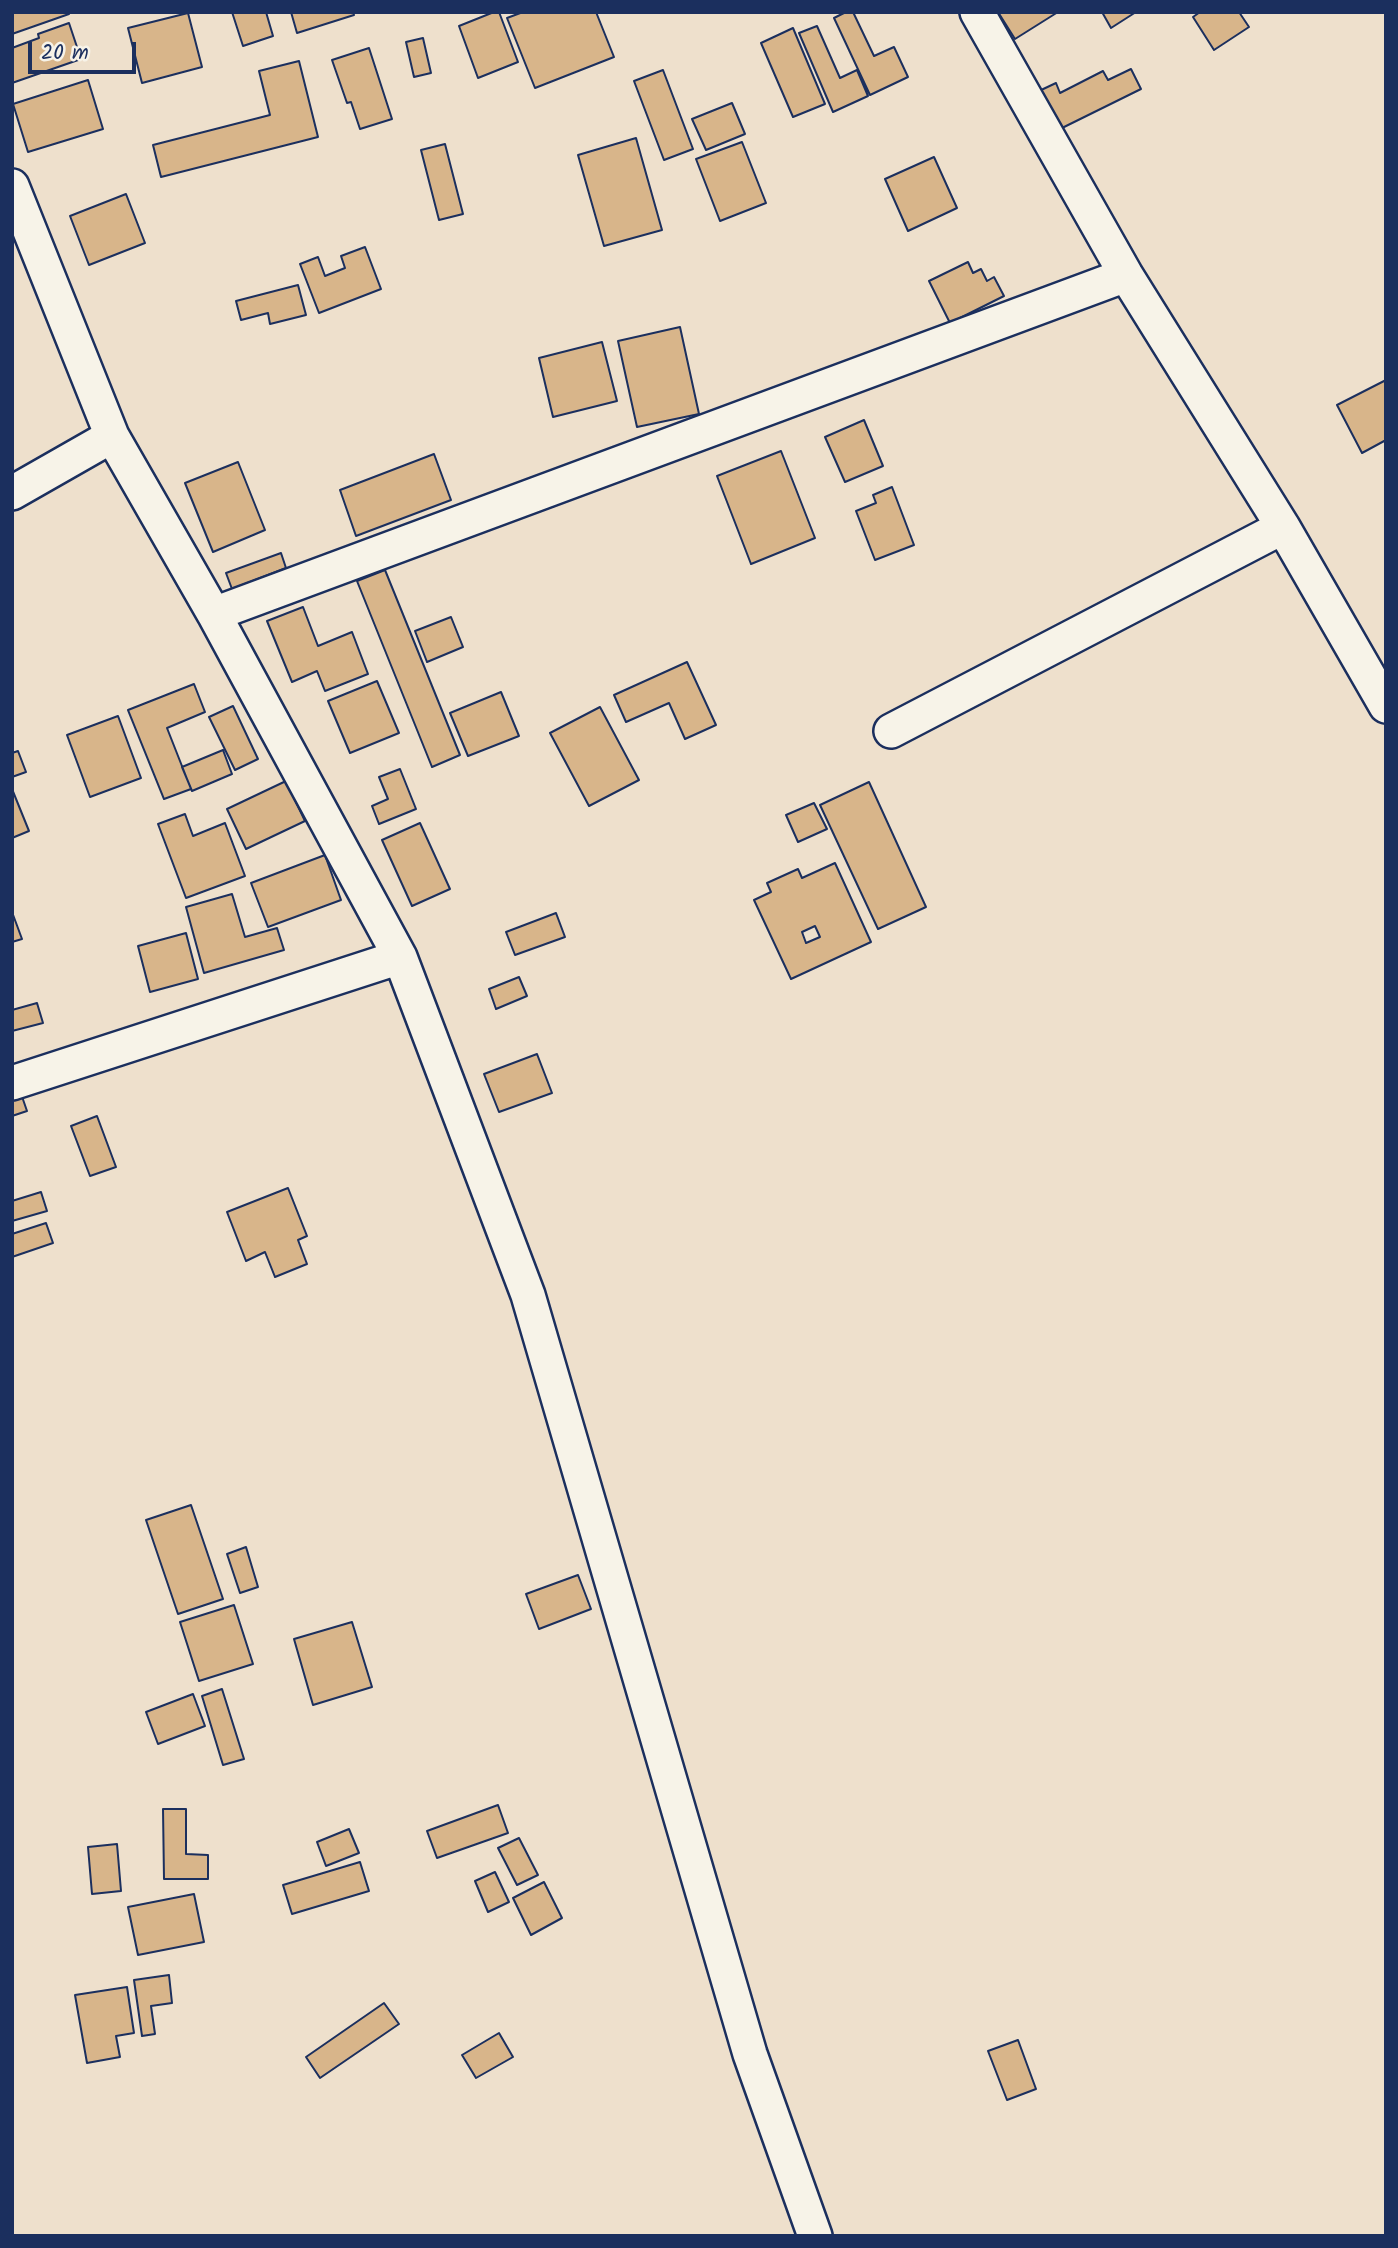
<!DOCTYPE html>
<html>
<head>
<meta charset="utf-8">
<style>
  body { margin:0 }
  #map { position:relative; width:1398px; height:2248px; overflow:hidden; background:#eee0cc; font-family:Kalam,sans-serif }
  canvas { display:block }
  .frame { position:absolute; inset:0; border:14px solid #1b2f5e; pointer-events:none }
  .scale { position:absolute; left:28px; top:42px; width:108px; height:32px; box-sizing:border-box; border:4px solid #1b2f5e; border-top:0; padding-left:9px; font-size:21px; line-height:24px; white-space:nowrap; color:#1b2f5e; -webkit-text-stroke:5px #f7f3e8; paint-order:stroke }
</style>
</head>
<body>
<div id="map">
<canvas width="1398" height="2248"></canvas>
<div class="frame"></div>
<div class="scale">20 m</div>
</div>
<script>
const ctx = document.querySelector('canvas').getContext('2d');
ctx.lineJoin = 'round';
function paint(path, color) { ctx.fillStyle = color; ctx.fill(path, 'evenodd'); }
function strokePath(path, color, width, dash) { ctx.strokeStyle = color; ctx.lineWidth = width; ctx.lineCap = dash ? 'butt' : 'round'; ctx.setLineDash(dash || []); ctx.stroke(path); }
const building = new Path2D(`
  M 12,12 L 68,12 L 69,14 L 12,34 Z
  M 232,12 L 266,12 L 273,36 L 243,46 Z
  M 291,12 L 353,12 L 354,15 L 297,33 Z
  M 494,12 L 499,12 L 518,62 L 478,78 L 459,26 Z
  M 523,12 L 596,12 L 614,57 L 535,88 L 507,18 Z
  M 846,12 L 853,12 L 874,56 L 894,47 L 908,77 L 870,95 L 834,18 Z
  M 998,12 L 1058,12 L 1015,39 Z
  M 1102,12 L 1136,12 L 1111,28 Z
  M 1200,12 L 1239,12 L 1249,27 L 1214,50 L 1193,17 Z
  M 188,13 L 202,67 L 142,83 L 128,28 Z
  M 69,23 L 81,59 L 12,83 L 12,48 L 39,38 L 38,34 Z
  M 817,26 L 840,78 L 857,70 L 868,96 L 833,112 L 799,33 Z
  M 793,28 L 825,104 L 793,117 L 761,43 Z
  M 423,38 L 431,73 L 414,77 L 406,42 Z
  M 369,48 L 392,119 L 360,129 L 351,102 L 347,103 L 332,60 Z
  M 299,61 L 318,137 L 161,177 L 153,145 L 270,115 L 259,71 Z
  M 1131,69 L 1141,89 L 1058,130 L 1039,91 L 1056,83 L 1060,93 L 1103,71 L 1108,80 Z
  M 663,70 L 693,149 L 664,160 L 634,81 Z
  M 88,80 L 103,129 L 28,152 L 13,104 Z
  M 732,103 L 745,134 L 706,150 L 692,119 Z
  M 636,138 L 662,230 L 604,246 L 578,155 Z
  M 742,142 L 766,203 L 720,221 L 696,159 Z
  M 445,144 L 463,214 L 439,220 L 421,150 Z
  M 934,157 L 957,208 L 908,231 L 885,179 Z
  M 126,194 L 145,243 L 89,265 L 70,216 Z
  M 365,247 L 381,289 L 319,313 L 300,264 L 318,257 L 325,276 L 345,268 L 341,256 Z
  M 968,262 L 973,273 L 981,269 L 987,281 L 994,277 L 1004,296 L 950,323 L 929,281 Z
  M 298,285 L 306,315 L 270,324 L 268,313 L 241,320 L 236,301 Z
  M 680,327 L 699,414 L 637,427 L 618,341 Z
  M 602,342 L 617,401 L 553,417 L 539,358 Z
  M 1386,380 L 1386,440 L 1362,453 L 1337,405 Z
  M 864,420 L 883,466 L 845,482 L 825,437 Z
  M 781,451 L 815,538 L 751,564 L 717,476 Z
  M 434,454 L 451,500 L 356,536 L 340,490 Z
  M 238,462 L 265,530 L 213,552 L 185,483 Z
  M 892,487 L 914,545 L 875,560 L 856,511 L 876,503 L 873,495 Z
  M 281,553 L 286,568 L 232,589 L 226,573 Z
  M 385,570 L 460,755 L 432,767 L 357,581 Z
  M 303,607 L 318,646 L 352,632 L 368,674 L 325,691 L 317,671 L 292,682 L 267,621 Z
  M 451,617 L 463,647 L 427,662 L 415,631 Z
  M 687,662 L 716,725 L 685,739 L 669,703 L 626,722 L 614,695 Z
  M 377,681 L 399,733 L 350,753 L 328,701 Z
  M 194,684 L 205,712 L 167,728 L 191,789 L 164,799 L 128,710 Z
  M 501,692 L 519,736 L 468,756 L 450,713 Z
  M 233,706 L 258,759 L 235,770 L 209,717 Z
  M 600,707 L 639,780 L 589,806 L 550,733 Z
  M 118,716 L 141,778 L 90,797 L 67,735 Z
  M 223,750 L 232,774 L 192,791 L 182,767 Z
  M 18,751 L 26,772 L 12,777 L 12,753 Z
  M 400,769 L 416,809 L 379,824 L 372,806 L 388,799 L 379,777 Z
  M 286,781 L 305,821 L 246,849 L 227,809 Z
  M 869,782 L 926,907 L 878,929 L 820,805 Z
  M 12,789 L 29,831 L 12,838 Z
  M 814,803 L 827,829 L 798,842 L 786,815 Z
  M 185,814 L 193,836 L 225,823 L 245,876 L 186,898 L 158,824 Z
  M 420,823 L 450,889 L 412,906 L 382,840 Z
  M 325,855 L 341,900 L 268,927 L 251,883 Z
  M 835,863 L 871,942 L 791,979 L 754,900 L 771,892 L 767,883 L 798,869 L 802,878 ZM 815,926 L 820,937 L 806,943 L 802,932 Z
  M 232,894 L 245,937 L 277,928 L 284,950 L 204,973 L 186,907 Z
  M 12,912 L 22,939 L 12,942 Z
  M 556,913 L 565,937 L 515,955 L 506,932 Z
  M 186,933 L 198,979 L 150,992 L 138,946 Z
  M 519,977 L 527,996 L 496,1009 L 489,989 Z
  M 37,1003 L 43,1023 L 12,1031 L 12,1010 Z
  M 537,1054 L 552,1093 L 499,1112 L 484,1074 Z
  M 18,1085 L 27,1111 L 12,1116 L 12,1087 Z
  M 97,1116 L 116,1167 L 90,1176 L 71,1126 Z
  M 288,1188 L 307,1236 L 298,1240 L 307,1264 L 275,1277 L 265,1252 L 246,1261 L 227,1212 Z
  M 41,1192 L 47,1211 L 12,1221 L 12,1201 Z
  M 46,1223 L 53,1243 L 12,1257 L 12,1234 Z
  M 191,1505 L 223,1599 L 178,1614 L 146,1520 Z
  M 246,1547 L 258,1587 L 240,1593 L 227,1554 Z
  M 578,1575 L 591,1609 L 539,1629 L 526,1594 Z
  M 234,1605 L 253,1664 L 199,1681 L 180,1622 Z
  M 352,1622 L 372,1687 L 313,1705 L 294,1639 Z
  M 222,1689 L 244,1759 L 223,1765 L 202,1696 Z
  M 193,1694 L 205,1726 L 158,1744 L 146,1712 Z
  M 498,1805 L 508,1833 L 437,1858 L 427,1831 Z
  M 163,1809 L 186,1809 L 186,1854 L 208,1855 L 208,1879 L 164,1879 Z
  M 349,1829 L 359,1853 L 326,1866 L 317,1842 Z
  M 519,1838 L 538,1875 L 517,1885 L 498,1848 Z
  M 117,1844 L 121,1891 L 92,1894 L 88,1847 Z
  M 360,1862 L 369,1891 L 292,1914 L 283,1885 Z
  M 495,1872 L 509,1902 L 488,1912 L 475,1881 Z
  M 544,1882 L 562,1918 L 531,1935 L 513,1898 Z
  M 194,1894 L 204,1942 L 138,1955 L 128,1907 Z
  M 169,1975 L 172,2003 L 151,2006 L 155,2034 L 142,2036 L 134,1980 Z
  M 127,1987 L 134,2033 L 116,2036 L 120,2057 L 87,2063 L 75,1995 Z
  M 384,2003 L 399,2024 L 320,2078 L 306,2057 Z
  M 499,2033 L 513,2057 L 476,2078 L 462,2055 Z
  M 1018,2040 L 1036,2089 L 1007,2100 L 988,2051 Z`);
paint(building, '#d8b58a');
strokePath(building, '#1b2f5e', 2);
const minor = new Path2D(`
  M 977,12 L 1126,275 L 1283,527 L 1386,706
  M 12,186 L 112,436 L 214,614 L 400,957 L 528,1295 L 750,2054 L 815,2236
  M 12,493 L 112,436
  M 214,614 L 1126,275
  M 891,731 L 1283,527
  M 12,1083 L 400,957`);
strokePath(minor, '#1b2f5e', 38);
strokePath(minor, '#f7f3e8', 33);
</script>
</body>
</html>
